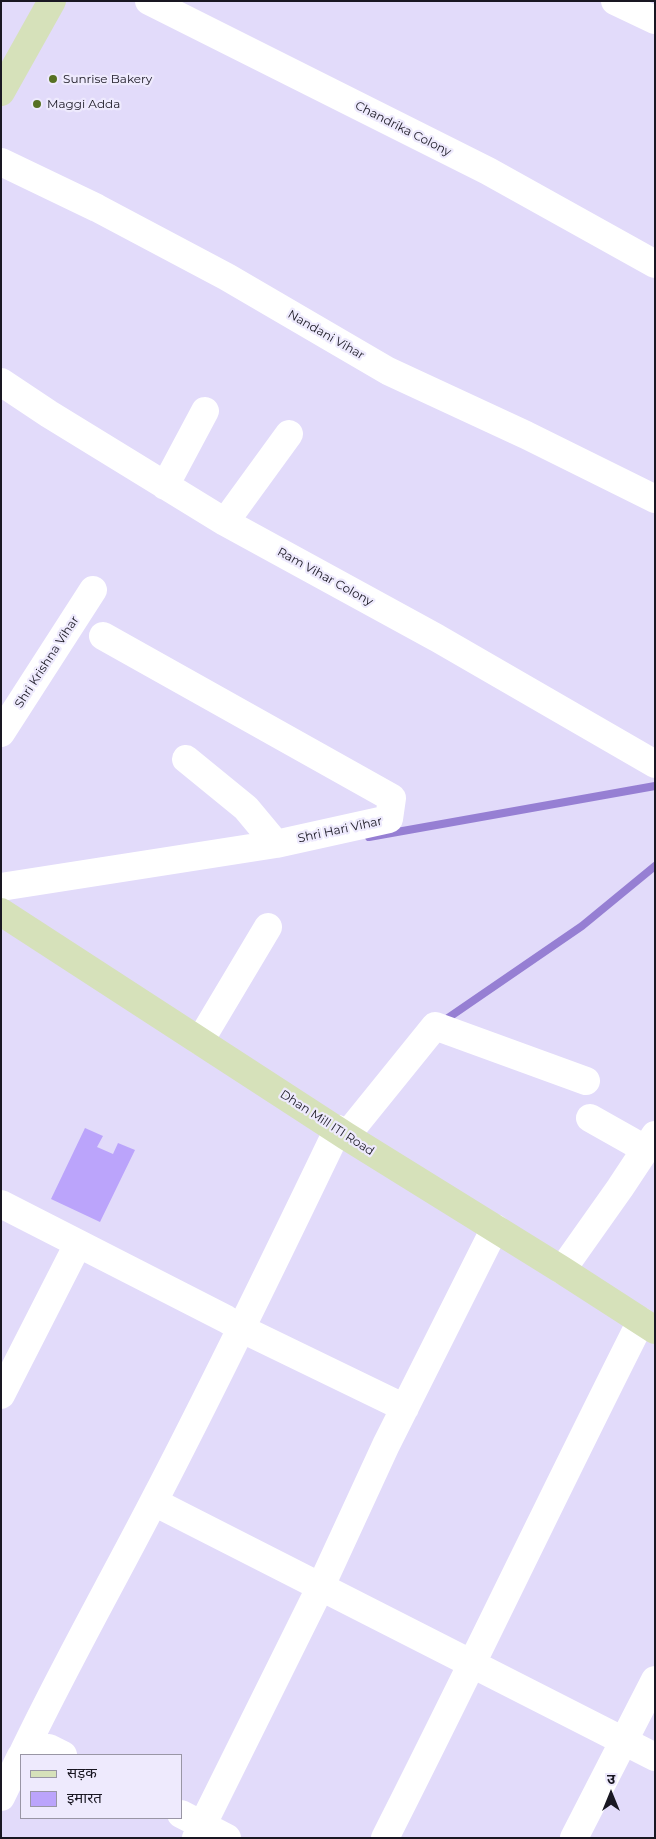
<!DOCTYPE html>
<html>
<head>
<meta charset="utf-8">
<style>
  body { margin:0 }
  #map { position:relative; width:656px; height:1839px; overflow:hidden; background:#e2dbfa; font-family:Montserrat,"Noto Sans Devanagari",sans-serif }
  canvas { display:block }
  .frame { position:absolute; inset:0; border:2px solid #191722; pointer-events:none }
  .legend { position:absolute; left:20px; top:1754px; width:162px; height:65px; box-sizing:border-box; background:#eeeafd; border:1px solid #9996a5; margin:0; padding:6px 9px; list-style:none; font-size:15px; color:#191722 }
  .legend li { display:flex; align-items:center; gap:10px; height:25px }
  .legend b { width:25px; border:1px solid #9996a5 }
  .north { position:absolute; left:586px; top:1769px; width:50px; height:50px; -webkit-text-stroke:4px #eeeafd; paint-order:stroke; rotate:0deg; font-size:14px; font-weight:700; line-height:20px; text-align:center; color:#191722 }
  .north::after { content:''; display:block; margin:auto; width:18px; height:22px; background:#191722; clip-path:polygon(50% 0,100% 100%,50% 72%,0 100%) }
</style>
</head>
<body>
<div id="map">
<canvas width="656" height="1839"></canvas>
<div class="frame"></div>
<ul class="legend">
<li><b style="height:6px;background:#d6e1ba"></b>सड़क</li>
<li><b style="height:14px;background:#bba4fb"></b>इमारत</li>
</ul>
<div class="north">उ</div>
</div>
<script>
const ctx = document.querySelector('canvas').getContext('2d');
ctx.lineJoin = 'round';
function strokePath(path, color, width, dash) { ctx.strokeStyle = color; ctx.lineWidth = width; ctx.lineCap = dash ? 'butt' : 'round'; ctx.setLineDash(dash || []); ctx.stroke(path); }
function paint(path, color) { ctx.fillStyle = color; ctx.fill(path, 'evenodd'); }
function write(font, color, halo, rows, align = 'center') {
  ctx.font = font + ' Montserrat,sans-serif'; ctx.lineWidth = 4.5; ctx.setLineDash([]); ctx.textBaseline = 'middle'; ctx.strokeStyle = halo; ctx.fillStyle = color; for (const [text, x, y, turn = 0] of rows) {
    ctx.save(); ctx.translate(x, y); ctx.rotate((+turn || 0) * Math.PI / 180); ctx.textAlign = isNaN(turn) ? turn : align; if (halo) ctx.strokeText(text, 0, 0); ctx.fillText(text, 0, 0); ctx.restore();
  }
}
strokePath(new Path2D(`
  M 369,837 L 655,786
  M 445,1020 L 582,926 L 655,866`), '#967fd3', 8);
paint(new Path2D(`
  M 85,1128 L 103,1136 L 97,1147 L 113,1154 L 118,1143 L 135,1150 L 100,1222 L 51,1199 Z`), '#bba4fb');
strokePath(new Path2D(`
  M 149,1 L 488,171 L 655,264
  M 615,1 L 655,20
  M 1,162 L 97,208 L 227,277 L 388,371 L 526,435 L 655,499
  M 1,382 L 49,414 L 225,522 L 437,638 L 655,764
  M 165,486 L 205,411
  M 225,522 L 289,434
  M 1,733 L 93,590
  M 186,759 L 246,808 L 276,844
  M 1,887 L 276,844 L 389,819 L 392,798 L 103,636
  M 200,1041 L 268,927
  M 590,1118 L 645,1149
  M 346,1136 L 435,1026 L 586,1081
  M 1,1204 L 226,1319 L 242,1329 L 405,1408
  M 562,1270 L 620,1188 L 655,1135
  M 1,1395 L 78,1244
  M 154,1502 L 655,1757
  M 49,1748 L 63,1755
  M 22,1755 C 63,1669 110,1586 154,1501 C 218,1378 278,1254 338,1129
  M 1,1797 L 21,1756
  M 181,1814 L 227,1838
  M 196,1838 L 321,1586 L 386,1445 L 495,1228
  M 385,1838 C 472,1667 554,1493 641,1321
  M 574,1838 L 655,1680`), '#fff', 28);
strokePath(new Path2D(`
  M 1,92 L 52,1
  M 1,912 L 346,1136 L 562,1270 L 655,1330`), '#d6e1ba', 28);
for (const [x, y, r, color] of [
  [53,79,5,"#577123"],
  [37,104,5,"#577123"]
]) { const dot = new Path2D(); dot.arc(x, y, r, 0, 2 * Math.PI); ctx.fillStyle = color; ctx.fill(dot); strokePath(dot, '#eeeafd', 2); }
write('12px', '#191722', '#eeeafd', [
  ["Sunrise Bakery",63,79],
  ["Maggi Adda",47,104]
], 'left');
write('12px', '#191722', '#eeeafd', [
  ["Chandrika Colony",403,129,27],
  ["Nandani Vihar",326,335,30],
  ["Ram Vihar Colony",325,577,29],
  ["Shri Krishna Vihar",47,662,-57],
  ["Shri Hari Vihar",340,830,-12],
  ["Dhan Mill ITI Road",327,1123,33]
]);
</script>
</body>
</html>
